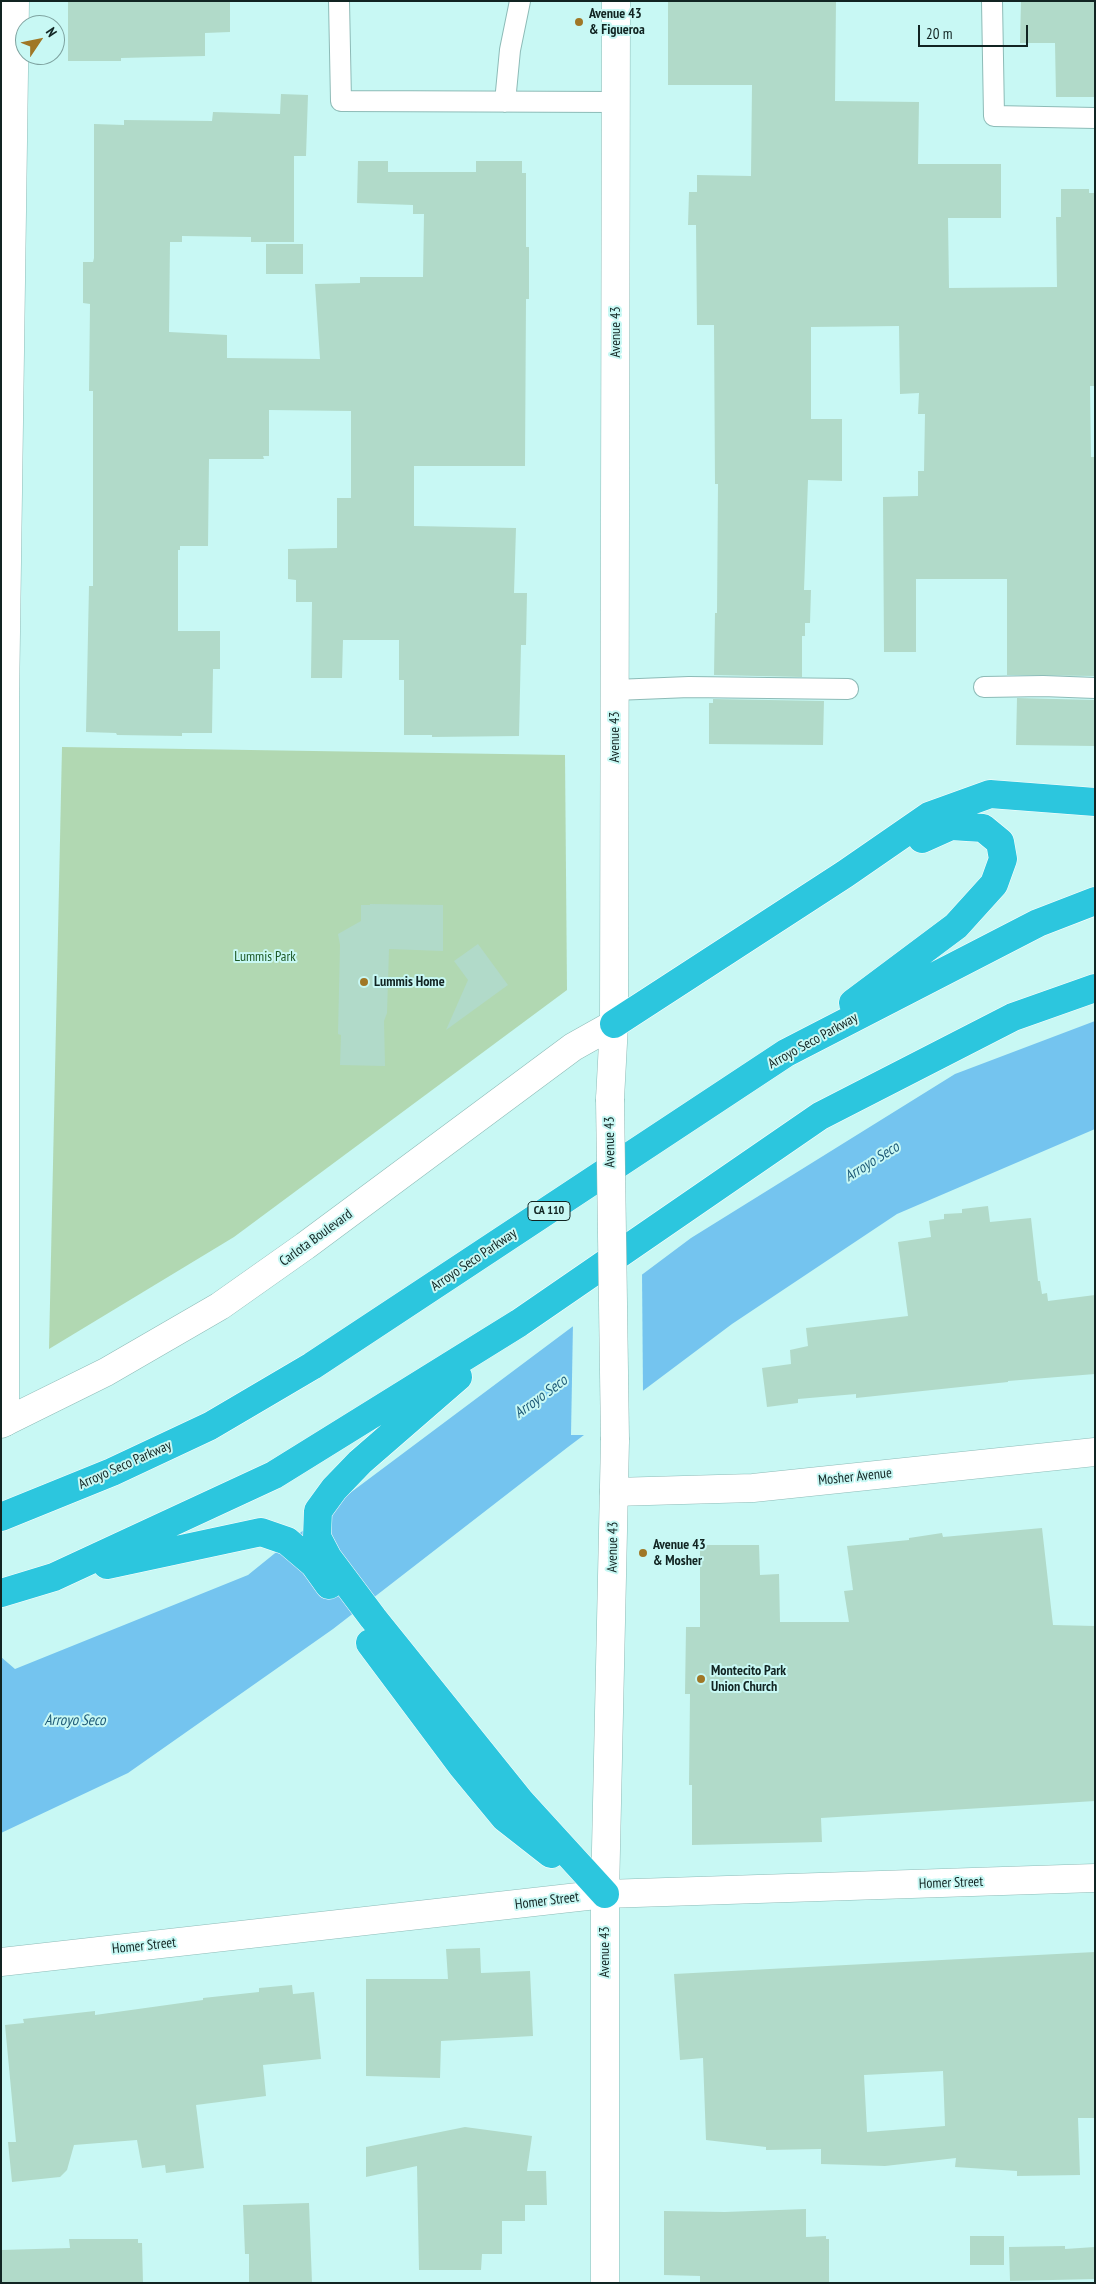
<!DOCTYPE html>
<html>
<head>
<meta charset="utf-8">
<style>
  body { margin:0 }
  #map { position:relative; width:1096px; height:2284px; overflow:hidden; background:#c8f8f4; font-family:"PT Sans Narrow",sans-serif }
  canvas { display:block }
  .frame { position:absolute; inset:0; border:2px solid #112422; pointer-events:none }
  .north { position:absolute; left:15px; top:15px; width:50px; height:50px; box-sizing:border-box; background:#c8f8f4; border:1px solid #7fa3a0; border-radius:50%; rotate:56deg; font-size:14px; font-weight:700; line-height:20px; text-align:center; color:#112422 }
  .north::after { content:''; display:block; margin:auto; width:18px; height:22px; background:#a07726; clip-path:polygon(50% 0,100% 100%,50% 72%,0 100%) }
  .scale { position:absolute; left:918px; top:25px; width:110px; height:22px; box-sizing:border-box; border:2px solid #112422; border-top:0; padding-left:6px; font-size:15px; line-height:18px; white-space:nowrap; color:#112422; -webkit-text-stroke:4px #c8f8f4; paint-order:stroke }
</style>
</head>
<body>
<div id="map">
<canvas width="1096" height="2284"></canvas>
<div class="frame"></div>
<div class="north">N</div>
<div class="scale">20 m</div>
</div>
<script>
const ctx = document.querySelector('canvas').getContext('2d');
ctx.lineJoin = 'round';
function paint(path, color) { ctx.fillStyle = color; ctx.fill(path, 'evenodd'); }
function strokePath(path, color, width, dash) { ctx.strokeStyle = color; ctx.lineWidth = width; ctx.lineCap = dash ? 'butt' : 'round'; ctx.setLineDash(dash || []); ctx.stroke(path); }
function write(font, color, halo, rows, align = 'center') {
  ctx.font = font + ' "PT Sans Narrow",sans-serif'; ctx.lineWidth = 4; ctx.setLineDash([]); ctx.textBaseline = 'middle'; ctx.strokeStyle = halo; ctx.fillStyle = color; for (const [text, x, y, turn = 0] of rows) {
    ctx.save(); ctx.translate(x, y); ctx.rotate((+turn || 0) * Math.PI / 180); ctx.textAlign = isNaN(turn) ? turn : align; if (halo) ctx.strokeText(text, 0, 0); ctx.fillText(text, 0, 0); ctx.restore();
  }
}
paint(new Path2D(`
  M 62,747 L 565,755 L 567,990 L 234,1237 L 49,1349 Z`), '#b1d8b2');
paint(new Path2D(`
  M 1095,1021 L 1095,1129 L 897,1214 L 732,1324 L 568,1447 L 333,1629 L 128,1773 L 1,1833 L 1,1657 L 15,1669 L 248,1575 L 342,1499 L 691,1238 L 955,1074 Z`), '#74c4ef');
paint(new Path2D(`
  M 642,1272 L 643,1394 L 588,1435 L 571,1435 L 573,1323 Z`), '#c8f8f4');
paint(new Path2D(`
  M 68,1 L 230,1 L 230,32 L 205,33 L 205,56 L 121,58 L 121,61 L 68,61 Z
  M 668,1 L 836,1 L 835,101 L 919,102 L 918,164 L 1001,164 L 1001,218 L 948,218 L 949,288 L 1057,287 L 1056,217 L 1061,217 L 1061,189 L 1089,189 L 1089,193 L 1095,193 L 1095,386 L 1090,386 L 1091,457 L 1095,457 L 1095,676 L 1007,675 L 1007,579 L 916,579 L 916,652 L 884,652 L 883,497 L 918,496 L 918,471 L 924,471 L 925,414 L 918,414 L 919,393 L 900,394 L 899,326 L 811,327 L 811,419 L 842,419 L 842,481 L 808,480 L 804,590 L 811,590 L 810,623 L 805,623 L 805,636 L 802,636 L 802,677 L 714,675 L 715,613 L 717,613 L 718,484 L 715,484 L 714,325 L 697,325 L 696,225 L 688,225 L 689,192 L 697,192 L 697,175 L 751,176 L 752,85 L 668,85 Z
  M 1021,1 L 1095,1 L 1095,97 L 1056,97 L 1055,43 L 1020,43 Z
  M 281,94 L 308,95 L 306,156 L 294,156 L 294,242 L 251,242 L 251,237 L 182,236 L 182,242 L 170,242 L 169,332 L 227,335 L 227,358 L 320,359 L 315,284 L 360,283 L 360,277 L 423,277 L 424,214 L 413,214 L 413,205 L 357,203 L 358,161 L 388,161 L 388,172 L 476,172 L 476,161 L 522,161 L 522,173 L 526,173 L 526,247 L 529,247 L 529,299 L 526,299 L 525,466 L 414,466 L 414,526 L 516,528 L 514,593 L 527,593 L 526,645 L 521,645 L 519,736 L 432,737 L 432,735 L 404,735 L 404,680 L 399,680 L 399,640 L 343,640 L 342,678 L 311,678 L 312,602 L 296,602 L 296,580 L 288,579 L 288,549 L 337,548 L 337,498 L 351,498 L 351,411 L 269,410 L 269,456 L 263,456 L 264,459 L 209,459 L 208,546 L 180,546 L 180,550 L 178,550 L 178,631 L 220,631 L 220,669 L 213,669 L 212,733 L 182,733 L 182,736 L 117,735 L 116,733 L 86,732 L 89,586 L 93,586 L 93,391 L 89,391 L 90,304 L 83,303 L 83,262 L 93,262 L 94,258 L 94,124 L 124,125 L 124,120 L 212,121 L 213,112 L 280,114 Z
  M 266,244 L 303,244 L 303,274 L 266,274 Z
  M 1017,698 L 1095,700 L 1095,746 L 1016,745 Z
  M 713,699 L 824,701 L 823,745 L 709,744 L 709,703 L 713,703 Z
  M 370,904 L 443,905 L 443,951 L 389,949 L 387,1013 L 384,1021 L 385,1066 L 340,1065 L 341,1035 L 338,1034 L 340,945 L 338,934 L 361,921 L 361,905 L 370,905 Z
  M 478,944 L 508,985 L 446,1030 L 468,980 L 454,961 Z
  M 988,1206 L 990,1222 L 1031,1218 L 1038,1281 L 1040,1281 L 1042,1294 L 1047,1293 L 1048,1301 L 1095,1295 L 1095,1374 L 1008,1381 L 1008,1382 L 856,1398 L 856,1394 L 798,1399 L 798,1403 L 767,1407 L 762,1368 L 791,1364 L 790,1350 L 808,1346 L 806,1328 L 908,1316 L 898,1242 L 931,1237 L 929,1221 L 944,1219 L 944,1214 L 962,1213 L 962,1209 Z
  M 1042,1528 L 1053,1625 L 1095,1626 L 1095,1801 L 821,1818 L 822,1842 L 692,1845 L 692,1785 L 689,1785 L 690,1694 L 685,1694 L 686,1627 L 700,1627 L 700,1545 L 759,1545 L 760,1575 L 779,1574 L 780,1622 L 849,1622 L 844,1591 L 853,1590 L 847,1546 L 909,1540 L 909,1538 L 942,1533 L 943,1537 Z
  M 480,1948 L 481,1973 L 530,1971 L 533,2036 L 441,2041 L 440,2078 L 366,2076 L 366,1979 L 448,1979 L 446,1949 Z
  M 1095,1952 L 1095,2118 L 1078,2118 L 1080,2175 L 1017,2176 L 1017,2171 L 955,2167 L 956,2158 L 885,2166 L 821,2164 L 821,2149 L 766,2150 L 766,2147 L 706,2140 L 703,2058 L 680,2060 L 674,1974 ZM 943,2071 L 945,2126 L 867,2132 L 864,2075 Z
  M 292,1985 L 293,1994 L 314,1992 L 321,2059 L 263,2065 L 266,2096 L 196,2105 L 204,2168 L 166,2173 L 165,2165 L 142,2168 L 137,2140 L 74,2145 L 67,2170 L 60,2177 L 12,2182 L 8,2142 L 16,2142 L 5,2025 L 24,2023 L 23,2019 L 95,2011 L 95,2015 L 203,2000 L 203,1998 L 259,1992 L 259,1988 Z
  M 465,2127 L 532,2136 L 527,2171 L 546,2171 L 547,2205 L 525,2205 L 525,2221 L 502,2221 L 502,2254 L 482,2254 L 481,2270 L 419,2270 L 417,2166 L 366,2177 L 366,2147 Z
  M 309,2203 L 312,2283 L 249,2282 L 249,2254 L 245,2254 L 243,2205 Z
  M 806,2209 L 806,2237 L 826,2236 L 826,2239 L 829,2239 L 829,2283 L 700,2283 L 700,2276 L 664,2275 L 664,2211 L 725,2212 Z
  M 970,2236 L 1004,2236 L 1004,2265 L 970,2265 Z
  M 69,2239 L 138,2239 L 138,2243 L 142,2243 L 143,2283 L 1,2283 L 1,2250 L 70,2248 Z
  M 1065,2246 L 1065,2249 L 1095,2247 L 1095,2279 L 1010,2281 L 1009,2247 Z`), '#b1dac9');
const service = new Path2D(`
  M 339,1 L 341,101 L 616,102
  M 992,1 L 994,116 L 1095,118
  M 505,102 L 510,50 L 520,1
  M 984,687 L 1043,686 L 1095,688
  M 615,690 L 689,687 L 848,689`);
const minor = new Path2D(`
  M 5,1422 L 5,702 L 15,1
  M 614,1492 L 753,1488 L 1095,1452
  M 1,1962 L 605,1894 L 1095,1878`);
const tertiary = new Path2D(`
  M 610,1099 L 614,1024 L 616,1
  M 1,1424 L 106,1372 L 220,1306 L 305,1246 L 573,1047 L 614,1024
  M 605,2283 L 605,1894 L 615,1440`);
const motorway = new Path2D(`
  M 853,1003 L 956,926 L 994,884 L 1003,859 L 1000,842 L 983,828 L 951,826 L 922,839
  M 614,1024 L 845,874 L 929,816 L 990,794 L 1095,802
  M 458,1377 L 360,1462 L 334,1489 L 318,1511 L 317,1537 L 328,1558 L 373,1618 L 521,1802 L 605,1894
  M 1,1517 L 112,1472 L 210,1426 L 312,1366 L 786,1053 L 1038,923 L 1095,901
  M 107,1565 L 261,1532 L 287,1541 L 314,1564 L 329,1585
  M 1,1593 L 54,1577 L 274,1475 L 519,1323 L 820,1116 L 1013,1017 L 1095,988
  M 370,1643 L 462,1766 L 505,1818 L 551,1854`);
strokePath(service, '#8dbbb7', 22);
strokePath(minor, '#8dbbb7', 29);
strokePath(tertiary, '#8dbbb7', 29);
strokePath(motorway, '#fff', 29);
strokePath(service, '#fff', 20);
strokePath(minor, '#fff', 28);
strokePath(tertiary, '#fff', 28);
strokePath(motorway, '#2cc6de', 28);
const tertiaryBridge = new Path2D(`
  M 610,1099 L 615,1440`);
strokePath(tertiaryBridge, '#8dbbb7', 29, []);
strokePath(tertiaryBridge, '#fff', 28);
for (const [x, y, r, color] of [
  [579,22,5,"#a07726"],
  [364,982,5,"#a07726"],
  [643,1553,5,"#a07726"],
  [701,1679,5,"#a07726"]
]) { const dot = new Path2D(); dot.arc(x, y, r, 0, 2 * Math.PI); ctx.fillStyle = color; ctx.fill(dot); strokePath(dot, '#c8f8f4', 2); }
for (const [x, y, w] of [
  [549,1211,42]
]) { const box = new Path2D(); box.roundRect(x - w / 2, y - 9.5, w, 19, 4); ctx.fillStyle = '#c8f8f4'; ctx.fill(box); strokePath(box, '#112422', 1); }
write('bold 12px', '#112422', null, [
  ["CA 110",549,1211]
]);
write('bold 14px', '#112422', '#c8f8f4', [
  ["Avenue 43",589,14],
  ["& Figueroa",589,30],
  ["Lummis Home",374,982],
  ["Avenue 43",653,1545],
  ["& Mosher",653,1561],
  ["Montecito Park",711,1671],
  ["Union Church",711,1687]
], 'left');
write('14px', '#112422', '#c8f8f4', [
  ["Avenue 43",616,332,-90],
  ["Avenue 43",615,737,-90],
  ["Arroyo Seco Parkway",813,1041,-29],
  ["Avenue 43",610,1142,-91],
  ["Carlota Boulevard",316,1238,-36],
  ["Arroyo Seco Parkway",474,1260,-34],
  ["Arroyo Seco Parkway",125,1465,-24],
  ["Mosher Avenue",855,1477,-6],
  ["Avenue 43",613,1547,-89],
  ["Homer Street",951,1883,-2],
  ["Homer Street",547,1901,-7],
  ["Homer Street",144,1946,-6],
  ["Avenue 43",605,1952,-90]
]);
write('14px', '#1b5723', '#c8f8f4', [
  ["Lummis Park",265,957]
]);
write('italic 15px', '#1e5b78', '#c8f8f4', [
  ["Arroyo Seco",872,1162,-32],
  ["Arroyo Seco",541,1397,-36],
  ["Arroyo Seco",75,1721]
]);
</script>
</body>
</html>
